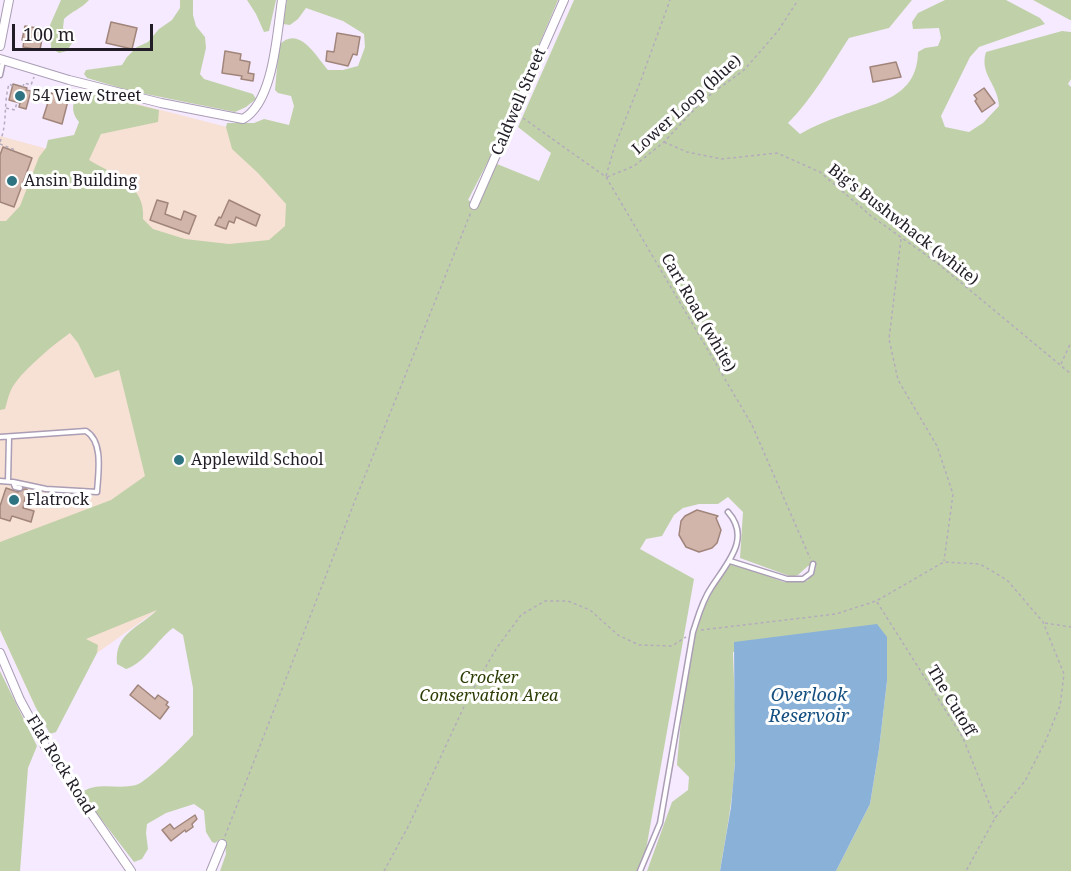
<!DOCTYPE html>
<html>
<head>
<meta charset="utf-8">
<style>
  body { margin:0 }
  #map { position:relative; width:1071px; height:871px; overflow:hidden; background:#f5eaff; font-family:"Noto Serif",serif }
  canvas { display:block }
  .scale { position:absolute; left:12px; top:24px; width:141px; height:27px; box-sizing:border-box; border:3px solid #211c25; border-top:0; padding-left:8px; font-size:18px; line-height:21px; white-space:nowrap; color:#211c25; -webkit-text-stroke:4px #fff; paint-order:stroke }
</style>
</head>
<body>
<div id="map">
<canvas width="1071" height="871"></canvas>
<div class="scale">100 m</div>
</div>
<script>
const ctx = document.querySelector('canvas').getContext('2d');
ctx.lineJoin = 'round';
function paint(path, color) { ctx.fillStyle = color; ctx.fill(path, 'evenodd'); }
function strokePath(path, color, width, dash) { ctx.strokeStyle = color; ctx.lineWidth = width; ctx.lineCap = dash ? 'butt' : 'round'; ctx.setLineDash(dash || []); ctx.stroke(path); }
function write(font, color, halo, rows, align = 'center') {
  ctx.font = font + ' "Noto Serif",serif'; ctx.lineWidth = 6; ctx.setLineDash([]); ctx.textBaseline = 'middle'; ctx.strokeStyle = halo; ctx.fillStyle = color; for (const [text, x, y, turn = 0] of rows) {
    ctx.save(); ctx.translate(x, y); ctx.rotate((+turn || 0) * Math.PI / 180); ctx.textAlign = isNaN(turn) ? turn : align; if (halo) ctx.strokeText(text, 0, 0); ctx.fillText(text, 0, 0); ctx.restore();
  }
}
paint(new Path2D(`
  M 118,99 L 262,136 L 264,119 L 332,137 L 187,589 L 97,653 L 57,668 L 36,708 L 0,630 L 0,136 L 88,160 Z`), '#f7e0d4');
paint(new Path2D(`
  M 61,0 L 89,0 C 81,9 72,11 64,19 L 63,28 L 72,43 L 67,51 L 59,53 L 51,48 L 50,25 Z
  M 180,0 L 193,0 L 193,15 L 196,26 L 205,37 L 206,48 L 200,74 L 204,79 L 253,94 L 256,99 L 246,107 L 235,112 L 131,91 L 87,78 L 84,74 L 86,70 L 122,65 L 127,57 L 137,47 L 148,42 L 159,29 L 172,20 L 180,8 Z
  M 247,0 L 276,0 L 269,31 L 264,32 L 256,14 Z
  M 287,0 L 558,0 L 496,146 L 468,200 L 477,205 L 497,164 L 539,181 L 551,153 L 518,127 L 574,0 L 912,0 L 889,28 L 849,38 C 830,67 812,99 788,123 L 800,134 C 814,126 828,120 843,115 C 878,102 917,98 918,52 L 925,48 L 938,46 L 941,38 L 939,28 L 913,29 L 912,22 L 918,13 L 945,0 L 1006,0 L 1040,18 L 1045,24 L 979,47 L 970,57 L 941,116 L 945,127 L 969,132 L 983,123 L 999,106 C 998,84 979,74 986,52 L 1062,31 L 1071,32 L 1071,79 L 1068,84 L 1071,87 L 1071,871 L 836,871 L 870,804 L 879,749 L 887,681 L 887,638 L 733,652 C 734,688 737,725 735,762 C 733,799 726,835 720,871 L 647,871 L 672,802 L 688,790 L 689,777 L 677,765 C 683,705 687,607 732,563 L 784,582 L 807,581 L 816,568 L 808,566 L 798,575 L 792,577 L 740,558 L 743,512 L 728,497 L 718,504 L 699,504 L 683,508 L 674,515 L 662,536 L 646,539 L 640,549 L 694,579 L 644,861 L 639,871 L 220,871 L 226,854 L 225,842 L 221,839 L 215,843 L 212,842 L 206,832 L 204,811 L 194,804 L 166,813 L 147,824 L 146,833 L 148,849 L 142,859 L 134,862 L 81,793 C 97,781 117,790 136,785 C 148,781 183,746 193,735 L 193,688 L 183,635 L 173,628 C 157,640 145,663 126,669 L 117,664 C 114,633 139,628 157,610 L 86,639 L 98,645 L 97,653 L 56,732 L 50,734 L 36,708 L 0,630 L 0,542 L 111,500 L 145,476 L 119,370 L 95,378 L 78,343 L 70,333 C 53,345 19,373 11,390 C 8,396 7,403 5,409 L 0,410 L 0,221 L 6,221 L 20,206 L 39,157 L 46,148 L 48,140 L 74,135 L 79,122 C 70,112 72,101 80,91 L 159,110 L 158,122 L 101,134 L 89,160 C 114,175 146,185 143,219 L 153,229 L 185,239 L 229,244 L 269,240 L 285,226 L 286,204 L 258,173 L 232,149 L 226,127 L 227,123 L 254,123 L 264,119 L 289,125 L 294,106 L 291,96 L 278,93 L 275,90 L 279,45 C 299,25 315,55 328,70 L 343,70 L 358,66 L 365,47 L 364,34 L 343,21 L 306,8 L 298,19 L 290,25 L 283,24 Z
  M 1033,0 L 1071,0 L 1071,20 L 1070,20 Z
  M 0,671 L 37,746 L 28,768 L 20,871 L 0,871 Z`), '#c0d1a9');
paint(new Path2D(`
  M 877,624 L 887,637 L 887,681 L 879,749 L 870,804 L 836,871 L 720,871 L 731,807 L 735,763 L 734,642 Z`), '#8ab1d8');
const building = new Path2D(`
  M 111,22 L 137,28 L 132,49 L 106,43 Z
  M 25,26 L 37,28 L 36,32 L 43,33 L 40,50 L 23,47 L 24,40 L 22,40 Z
  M 337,33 L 360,37 L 357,55 L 353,54 L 348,66 L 326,61 L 327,51 L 334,52 Z
  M 225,51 L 241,54 L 240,60 L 250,62 L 248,73 L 254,74 L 253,81 L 241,79 L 242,76 L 222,73 Z
  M 896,62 L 901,77 L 873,82 L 870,67 Z
  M 13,84 L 27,88 L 26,90 L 31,91 L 26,109 L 19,107 L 20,103 L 9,100 Z
  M 984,88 L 995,103 L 982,112 L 975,101 L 977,99 L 974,95 Z
  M 51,93 L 69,97 L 62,124 L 43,118 Z
  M 3,147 L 32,158 L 14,207 L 0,202 L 0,155 Z
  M 157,200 L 168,203 L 165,214 L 181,220 L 184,211 L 196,216 L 189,234 L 150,220 Z
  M 229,200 L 260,215 L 256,226 L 236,217 L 234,223 L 229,221 L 226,229 L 215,225 L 219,217 L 221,218 Z
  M 6,488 L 18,492 L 24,489 L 27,489 L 23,508 L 34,511 L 31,522 L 12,516 L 10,521 L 0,518 L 0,506 Z
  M 697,510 L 718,516 L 716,518 L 721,530 L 717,543 L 712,548 L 699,552 L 686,547 L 679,535 L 681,521 L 685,516 Z
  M 138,685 L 155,699 L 158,695 L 168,702 L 166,705 L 169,707 L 160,719 L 130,695 Z
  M 195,815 L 197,819 L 192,824 L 193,827 L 186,832 L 185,830 L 171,841 L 162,830 L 170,824 L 174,829 Z`);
paint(building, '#d2b5aa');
strokePath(building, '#a1857b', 1.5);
const service = new Path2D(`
  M 0,75 L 3,61
  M 0,437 L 86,431 C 104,442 98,474 97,492 L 46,489 L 13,482
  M 0,481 L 13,482 L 15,487 L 20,488
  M 8,481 L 9,437
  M 730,561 L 787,579 L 803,579 L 811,573 L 813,564
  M 640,871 L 660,823 L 693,632 C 698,617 702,601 711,588 C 726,564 752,539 728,512`);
const minor = new Path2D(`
  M 0,46 L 9,0
  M 0,59 L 69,80 L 161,103 L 243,119 C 274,102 277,32 282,0
  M 474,205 L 564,0
  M 0,653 L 20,700 L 45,746 L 131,871
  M 211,871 L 222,844`);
strokePath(service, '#aa9db5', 7);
strokePath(minor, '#aa9db5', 10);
strokePath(new Path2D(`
  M 23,87 L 24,83 L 31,85 L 34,77
  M 6,108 L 15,110 L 17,102
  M 523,118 L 606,177 L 752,425 L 810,558
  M 0,142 C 8,121 3,106 9,84 L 13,86
  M 664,142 L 687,152 L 722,159 L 777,153 L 820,172 L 871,216 L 936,262 L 1071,374
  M 0,144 L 15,150
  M 606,176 L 614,148 L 641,80 L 670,0
  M 607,177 L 634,166 L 664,142 L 703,100 L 744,70 L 778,31 L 798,0
  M 901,239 L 889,339 L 898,380 L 937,446 L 953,494 L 944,561
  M 1061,364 L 1071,342
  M 877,602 L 963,738 L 995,818
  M 1045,623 L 1071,627
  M 701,630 L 836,614 L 876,601 L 944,562 L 980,564 L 1007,580 L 1043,622 L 1064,674 L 1060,706 L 1046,740 L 1025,781 L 995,818 L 966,871
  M 225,836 L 356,498 L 471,212
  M 384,871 L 409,825 L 468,698 L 496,649 L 521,615 L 545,601 L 568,601 L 590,610 L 618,635 L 639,645 L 672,646 L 686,637`), '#b4abbc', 1.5, [3, 3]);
strokePath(service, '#fff', 4);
strokePath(minor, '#fff', 8);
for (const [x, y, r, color] of [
  [20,96,6,"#2e7381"],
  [12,181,6,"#2e7381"],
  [179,460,6,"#2e7381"],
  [14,500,6,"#2e7381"]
]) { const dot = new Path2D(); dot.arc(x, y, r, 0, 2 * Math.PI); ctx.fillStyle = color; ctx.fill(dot); strokePath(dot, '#fff', 2); }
write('16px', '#211c25', '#fff', [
  ["54 View Street",32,96],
  ["Ansin Building",24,181],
  ["Applewild School",191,460],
  ["Flatrock",26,500]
], 'left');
write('16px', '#211c25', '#fff', [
  ["Caldwell Street",519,102,-67],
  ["Lower Loop (blue)",687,105,-42],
  ["Big's Bushwhack (white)",903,225,38],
  ["Cart Road (white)",698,313,60],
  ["The Cutoff",951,701,59],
  ["Flat Rock Road",60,765,58]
]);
write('italic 16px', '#2c3d04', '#fff', [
  ["Crocker",489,678],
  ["Conservation Area",489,696]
]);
write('italic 18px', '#144f80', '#fff', [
  ["Overlook",809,696],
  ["Reservoir",809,717]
]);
</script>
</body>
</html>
